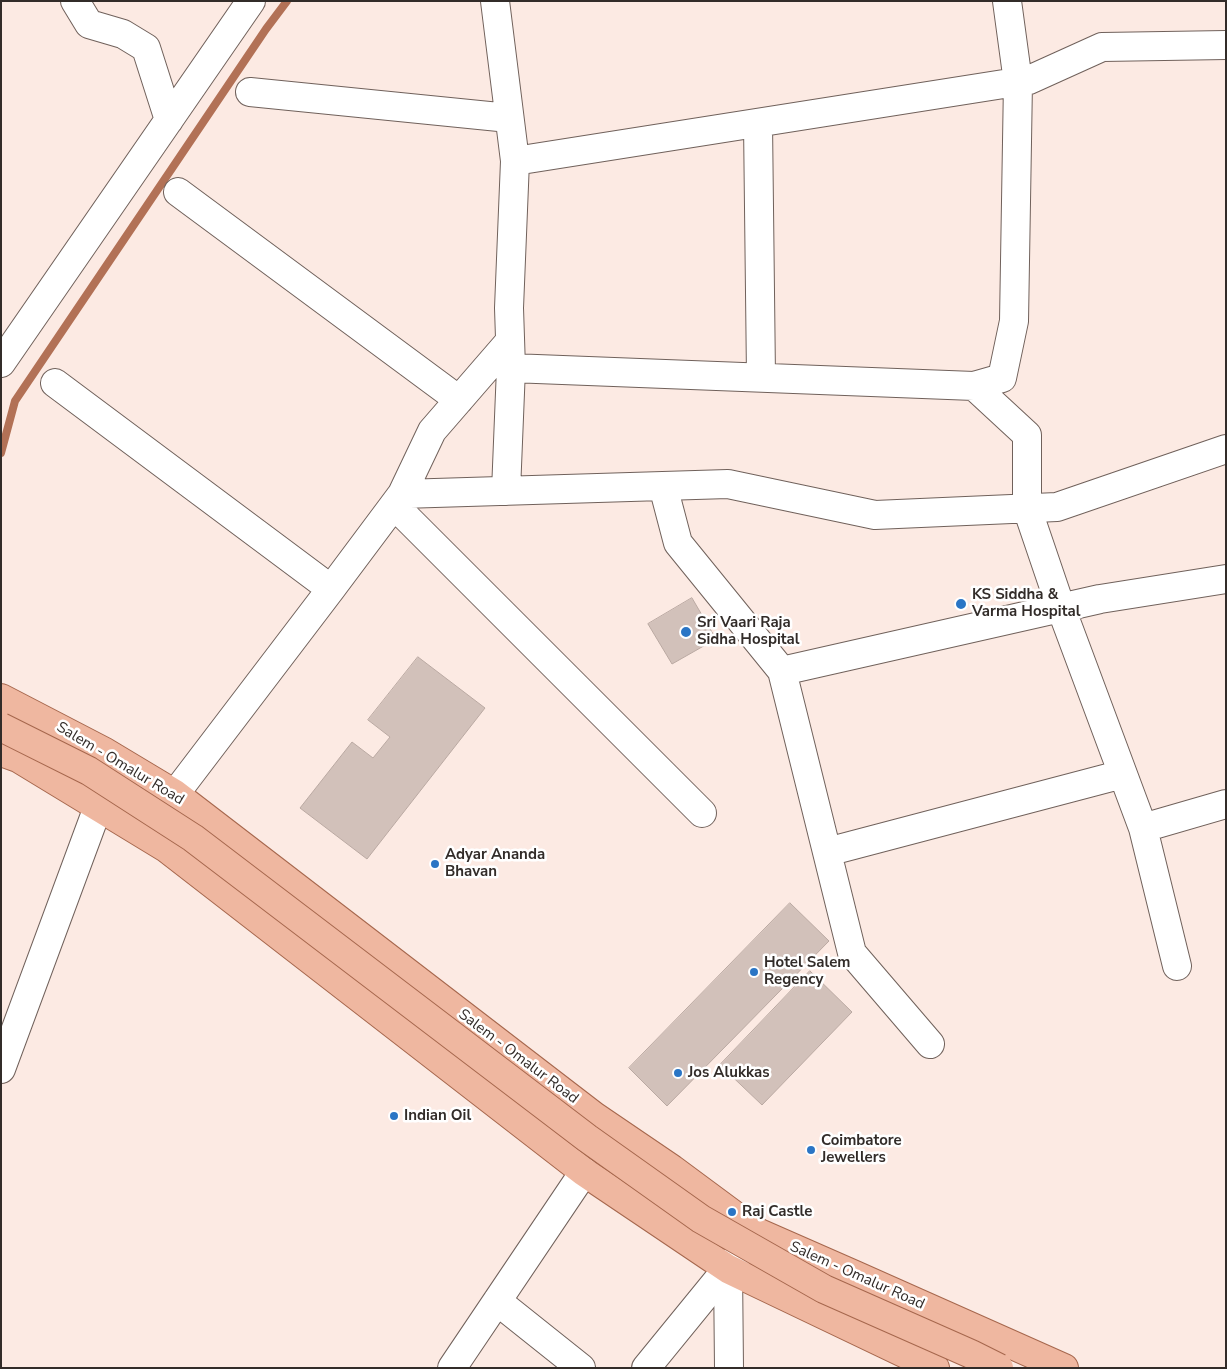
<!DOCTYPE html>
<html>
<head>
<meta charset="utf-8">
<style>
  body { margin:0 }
  #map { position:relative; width:1227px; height:1369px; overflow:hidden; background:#fceae3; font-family:"Nunito Sans",sans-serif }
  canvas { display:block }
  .frame { position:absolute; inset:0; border:2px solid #322c29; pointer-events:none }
</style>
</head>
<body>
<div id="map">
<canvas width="1227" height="1369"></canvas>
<div class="frame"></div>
</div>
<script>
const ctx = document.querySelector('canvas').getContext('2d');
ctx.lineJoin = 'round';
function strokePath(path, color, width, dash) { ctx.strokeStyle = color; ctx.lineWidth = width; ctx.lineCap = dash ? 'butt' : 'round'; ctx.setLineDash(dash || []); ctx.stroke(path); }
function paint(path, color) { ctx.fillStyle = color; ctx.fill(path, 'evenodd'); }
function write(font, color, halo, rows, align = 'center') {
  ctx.font = font + ' "Nunito Sans",sans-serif'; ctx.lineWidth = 5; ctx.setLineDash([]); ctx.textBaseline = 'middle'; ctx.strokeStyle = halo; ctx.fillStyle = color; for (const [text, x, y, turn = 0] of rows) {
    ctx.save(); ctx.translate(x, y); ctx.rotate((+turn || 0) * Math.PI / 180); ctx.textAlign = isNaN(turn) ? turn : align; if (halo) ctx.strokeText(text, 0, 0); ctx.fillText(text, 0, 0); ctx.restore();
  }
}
strokePath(new Path2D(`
  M 1,453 L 15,401 L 266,29 L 287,1`), '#b27156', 8);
const building = new Path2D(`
  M 692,598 L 716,639 L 672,664 L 648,624 Z
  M 418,657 L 485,708 L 367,859 L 300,808 L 352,742 L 373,758 L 390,737 L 368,720 Z
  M 790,903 L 829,941 L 667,1106 L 629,1068 Z
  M 810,971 L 852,1012 L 762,1105 L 720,1065 Z`);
paint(building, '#d2c1ba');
strokePath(building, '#baa9a2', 1);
const minor = new Path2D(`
  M 75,1 L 89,24 L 123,34 L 146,48 L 169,120
  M 495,1 L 515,161 L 1029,80 L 1102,47 L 1226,45
  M 1007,1 L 1018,82 L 1014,321 L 1002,378 L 974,386 L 1027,435 L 1027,508 L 1061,608 L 1143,828 L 1226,804
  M 250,92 L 509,118
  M 758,123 L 761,377
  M 178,192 L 459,400
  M 1,363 L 251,1
  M 511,368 L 974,386
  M 55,383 L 331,589
  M 663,486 L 678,543 L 782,671 L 852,953 L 930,1044
  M 506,491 L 511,368 L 509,308 L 515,161
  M 402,494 L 432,431 L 510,341
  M 394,505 L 702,813
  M 782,671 L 1100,599 L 1226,579
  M 175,794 L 331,589 L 402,494 L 728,484 L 875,515 L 1057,507 L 1226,449
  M 1143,828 L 1177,966
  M 827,852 L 1123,774
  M 1,1069 L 98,807
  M 497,1301 L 581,1368
  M 452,1368 L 584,1172
  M 646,1368 L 757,1232`);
const tertiary = new Path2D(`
  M 728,1269 L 729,1368`);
const primary = new Path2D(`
  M 1,698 L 105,752 L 175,794 L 594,1116 L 672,1169 L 757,1232 L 855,1275 L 1064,1368
  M 1,752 L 18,758 L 166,848 L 584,1172 L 728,1269 L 935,1368`);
strokePath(minor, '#70615b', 30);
strokePath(tertiary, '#70615b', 30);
strokePath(primary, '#a6674d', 30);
strokePath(minor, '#fff', 28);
strokePath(tertiary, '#fff', 28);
strokePath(primary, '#efb7a0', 28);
const primaryBridge = new Path2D(`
  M 1,727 L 89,771 L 193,838 L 587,1138 L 701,1219 L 824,1289 L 971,1354 L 999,1368`);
strokePath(primaryBridge, '#a6674d', 30, []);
strokePath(primaryBridge, '#efb7a0', 28);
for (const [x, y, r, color] of [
  [961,604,6,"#2a75c5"],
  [686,632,6,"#2a75c5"],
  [435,864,5,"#2a75c5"],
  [754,972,5,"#2a75c5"],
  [678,1073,5,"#2a75c5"],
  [394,1116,5,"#2a75c5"],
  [811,1150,5,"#2a75c5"],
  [732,1212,5,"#2a75c5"]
]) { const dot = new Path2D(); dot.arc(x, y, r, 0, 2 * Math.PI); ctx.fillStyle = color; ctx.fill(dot); strokePath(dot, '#fff', 2); }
write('bold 15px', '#322c29', '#fff', [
  ["KS Siddha &",972,595],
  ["Varma Hospital",972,612],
  ["Sri Vaari Raja",697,623],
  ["Sidha Hospital",697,640],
  ["Adyar Ananda",445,855],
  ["Bhavan",445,872],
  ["Hotel Salem",764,963],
  ["Regency",764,980],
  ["Jos Alukkas",688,1073],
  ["Indian Oil",404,1116],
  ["Coimbatore",821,1141],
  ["Jewellers",821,1158],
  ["Raj Castle",742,1212]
], 'left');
write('15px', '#322c29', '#fff', [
  ["Salem - Omalur Road",120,764,31],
  ["Salem - Omalur Road",518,1057,37],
  ["Salem - Omalur Road",857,1276,24]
]);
</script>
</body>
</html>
